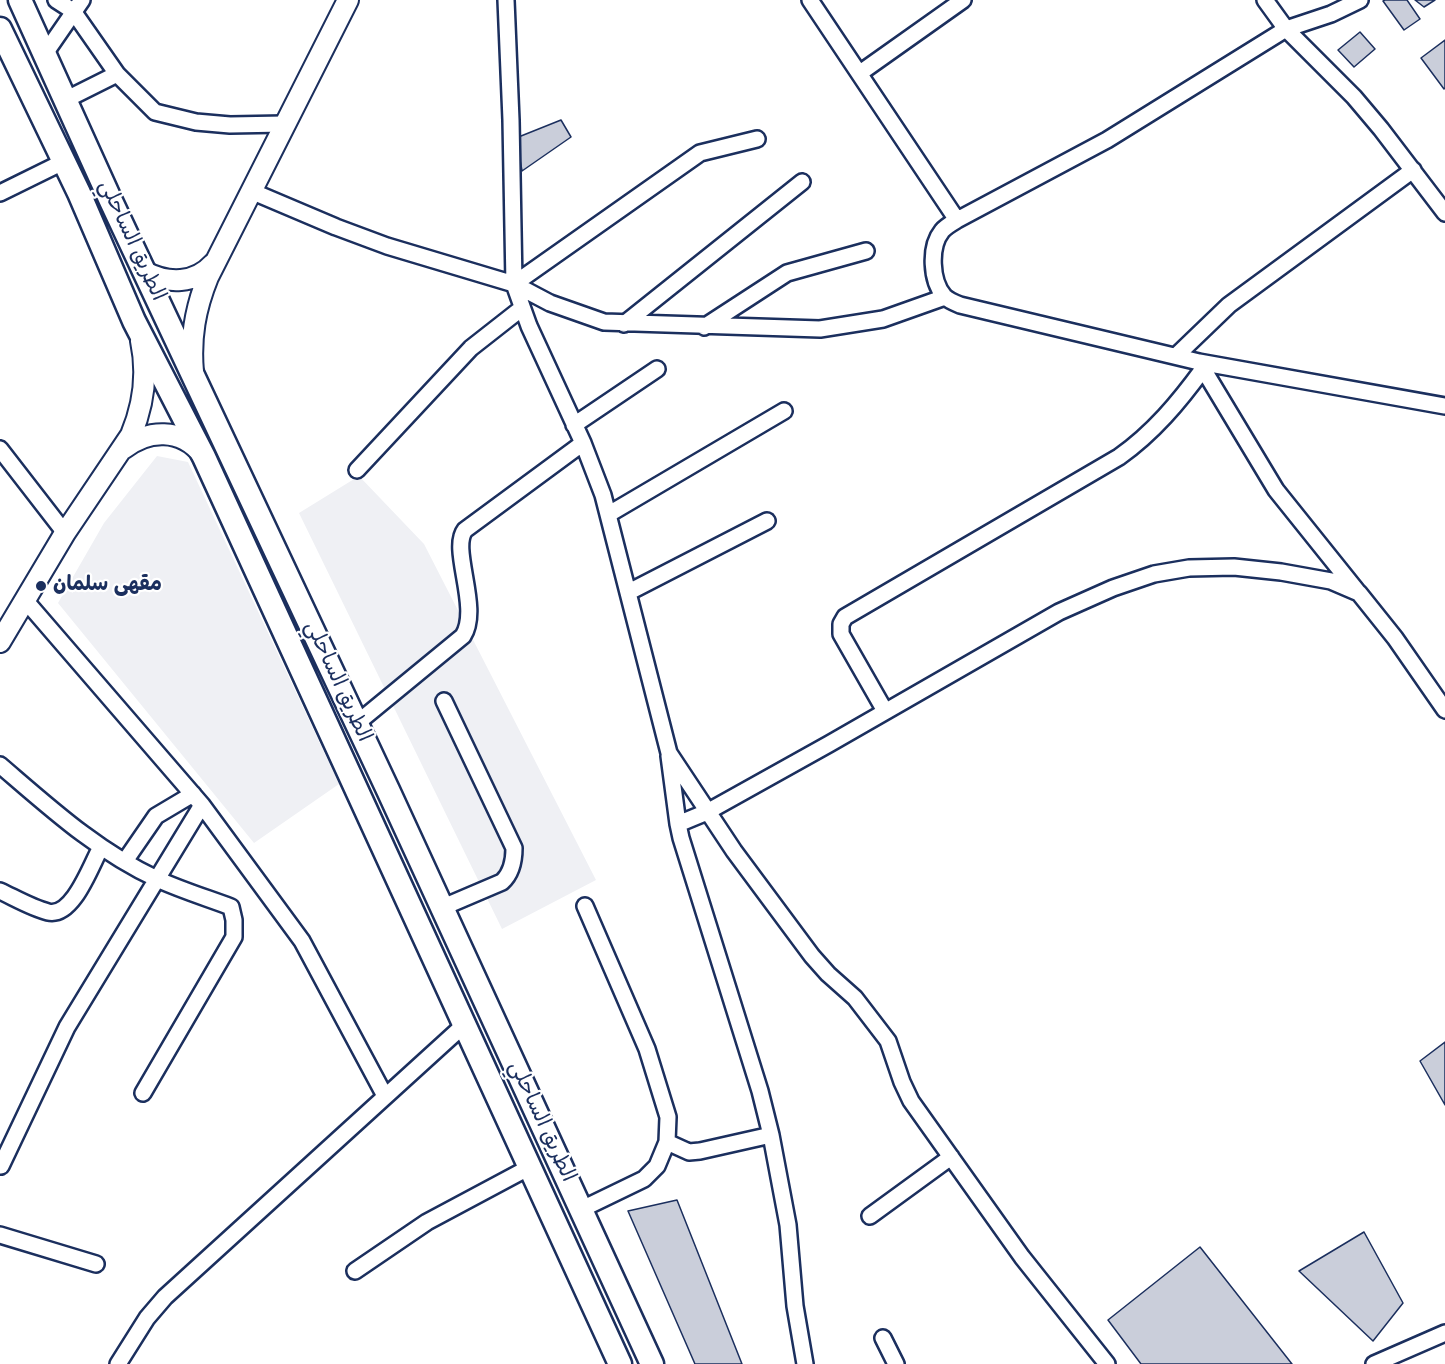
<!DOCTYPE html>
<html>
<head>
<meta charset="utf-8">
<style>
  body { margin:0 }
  canvas { display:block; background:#fff }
</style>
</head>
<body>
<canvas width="1445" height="1364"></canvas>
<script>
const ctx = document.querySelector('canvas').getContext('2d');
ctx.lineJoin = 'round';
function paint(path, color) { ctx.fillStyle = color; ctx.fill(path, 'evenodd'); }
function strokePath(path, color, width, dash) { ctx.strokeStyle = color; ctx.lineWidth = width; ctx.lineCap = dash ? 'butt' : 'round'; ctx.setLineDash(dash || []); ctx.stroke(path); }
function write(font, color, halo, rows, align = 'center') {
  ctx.font = font + ' Mynerve,"Playpen Sans Arabic",sans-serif'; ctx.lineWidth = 4.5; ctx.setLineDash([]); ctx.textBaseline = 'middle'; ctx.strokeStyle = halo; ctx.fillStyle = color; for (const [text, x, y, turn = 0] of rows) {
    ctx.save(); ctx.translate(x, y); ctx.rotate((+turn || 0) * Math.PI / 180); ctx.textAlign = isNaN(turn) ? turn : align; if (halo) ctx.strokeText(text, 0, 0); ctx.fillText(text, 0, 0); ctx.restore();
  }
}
paint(new Path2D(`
  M 157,456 L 188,462 L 339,784 L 254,843 L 58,603 L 104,523 Z
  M 359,476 L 424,544 L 596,880 L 502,929 L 299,513 Z`), '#eff0f4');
const building = new Path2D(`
  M 1385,0 L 1407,0 L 1420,19 L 1404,30 L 1383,1 Z
  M 1415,0 L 1435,0 L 1424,7 Z
  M 1360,32 L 1375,49 L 1354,67 L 1338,50 Z
  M 1445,40 L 1445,88 L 1444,89 L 1421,58 Z
  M 561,120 L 571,137 L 522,171 L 516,138 Z
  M 1445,1042 L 1445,1105 L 1420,1061 Z
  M 677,1200 L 742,1364 L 695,1364 L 628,1211 Z
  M 1364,1232 L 1403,1303 L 1373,1341 L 1299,1271 Z
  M 1200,1247 L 1292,1364 L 1141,1364 L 1108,1320 Z`);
paint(building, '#caceda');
strokePath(building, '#1b2f5e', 1.5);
const minor = new Path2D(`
  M 56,0 L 73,11 L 117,74 L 155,112 L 196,122 L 230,125 L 284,124
  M 506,0 L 511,120 L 514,284 L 529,326 L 583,443 L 603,495 L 669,753 L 734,851 L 812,956 L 828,974 L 855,998 L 888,1041 L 902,1082 L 911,1101 L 1022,1257 L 1107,1364
  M 810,0 L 957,220
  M 1265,0 L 1286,29 L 1354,97 L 1381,129 L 1445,213
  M 1360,0 L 1331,14 L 1286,29 L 1107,140 L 957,220 C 952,223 945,227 942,231 C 929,247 931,281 944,296 C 948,300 955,303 960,305 L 1199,362 L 1445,406
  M 44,55 L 82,0
  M 860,73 L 963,0
  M 65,100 L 117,74
  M 251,191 L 336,227 L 387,246 L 514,284 L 550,303 L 604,322 L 820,329 L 883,319 L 945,297
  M 0,193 L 63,162
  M 514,284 L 700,153 L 757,139
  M 624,324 L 802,182
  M 704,327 L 787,273 L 866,251
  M 1176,356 L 1229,305 L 1413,170
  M 1199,362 L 1276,490 L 1357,591
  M 574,425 L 657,369
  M 0,449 L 65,533
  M 357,470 L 471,348 L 522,308
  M 609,514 L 784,411
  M 629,592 L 767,521
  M 25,600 L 202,805 L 302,941 L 385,1096
  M 885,711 L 841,634 L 841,624 L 845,617 L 1119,457 C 1153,433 1179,402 1203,369
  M 356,724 L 463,636 C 481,608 450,549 465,530 L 583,443
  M 669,756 L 678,824 L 681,838 L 760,1091 L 771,1135 L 788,1225 L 795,1306 L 805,1364
  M 0,765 C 49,807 98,852 157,879 C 181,890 207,898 231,907 L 234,920 L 234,937 L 143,1093
  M 678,824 L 707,812 L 829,744 L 1059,612 L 1113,588 L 1154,574 L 1189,568 L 1234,567 L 1281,572 L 1331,581 L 1359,593 L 1395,638 L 1445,710
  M 125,861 L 156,816 L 193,794
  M 0,891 C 15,898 32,908 48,912 C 73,918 91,865 101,847
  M 441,908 L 502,882 C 512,873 514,861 514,848 L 444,701
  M 667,1142 L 689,1152 L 700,1151 L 771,1135
  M 1,1166 L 67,1027 L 202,805
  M 582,1209 L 644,1179 L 657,1166 L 667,1142 L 668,1117 L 647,1049 L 585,906
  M 870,1216 L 951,1157
  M 0,1235 L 96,1264
  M 355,1271 L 427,1222 L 530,1167
  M 883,1338 L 896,1364
  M 118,1364 L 147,1318 L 165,1297 L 464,1025
  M 1374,1364 L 1445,1333`);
const major = new Path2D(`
  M 145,272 C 168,284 195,284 213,264
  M 193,372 C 190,338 195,309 208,277 L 348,0
  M 123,449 C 148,429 181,428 202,454
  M 0,642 L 65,533 L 131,435 C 144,404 148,374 141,341`);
const highway = new Path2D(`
  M 20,0 L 111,201 L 388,790 L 652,1364
  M 0,29 L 79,193 L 134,321 L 204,457 L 620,1364`);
strokePath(minor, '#1b2f5e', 20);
strokePath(major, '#1b2f5e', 24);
strokePath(highway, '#1b2f5e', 27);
strokePath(minor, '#fff', 15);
strokePath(major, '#fff', 20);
strokePath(highway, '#fff', 22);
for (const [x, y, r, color] of [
  [41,586,6,"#1b2f5e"]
]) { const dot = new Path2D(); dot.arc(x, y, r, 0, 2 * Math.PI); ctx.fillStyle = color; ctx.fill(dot); strokePath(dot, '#fff', 2); }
write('21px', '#1b2f5e', '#fff', [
  ["الطريق الساحلي",131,241,65],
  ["الطريق الساحلي",337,682,65],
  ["الطريق الساحلي",541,1122,65]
]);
write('bold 21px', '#1b2f5e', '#fff', [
  ["مقهى سلمان",53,586]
], 'left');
</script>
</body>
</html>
